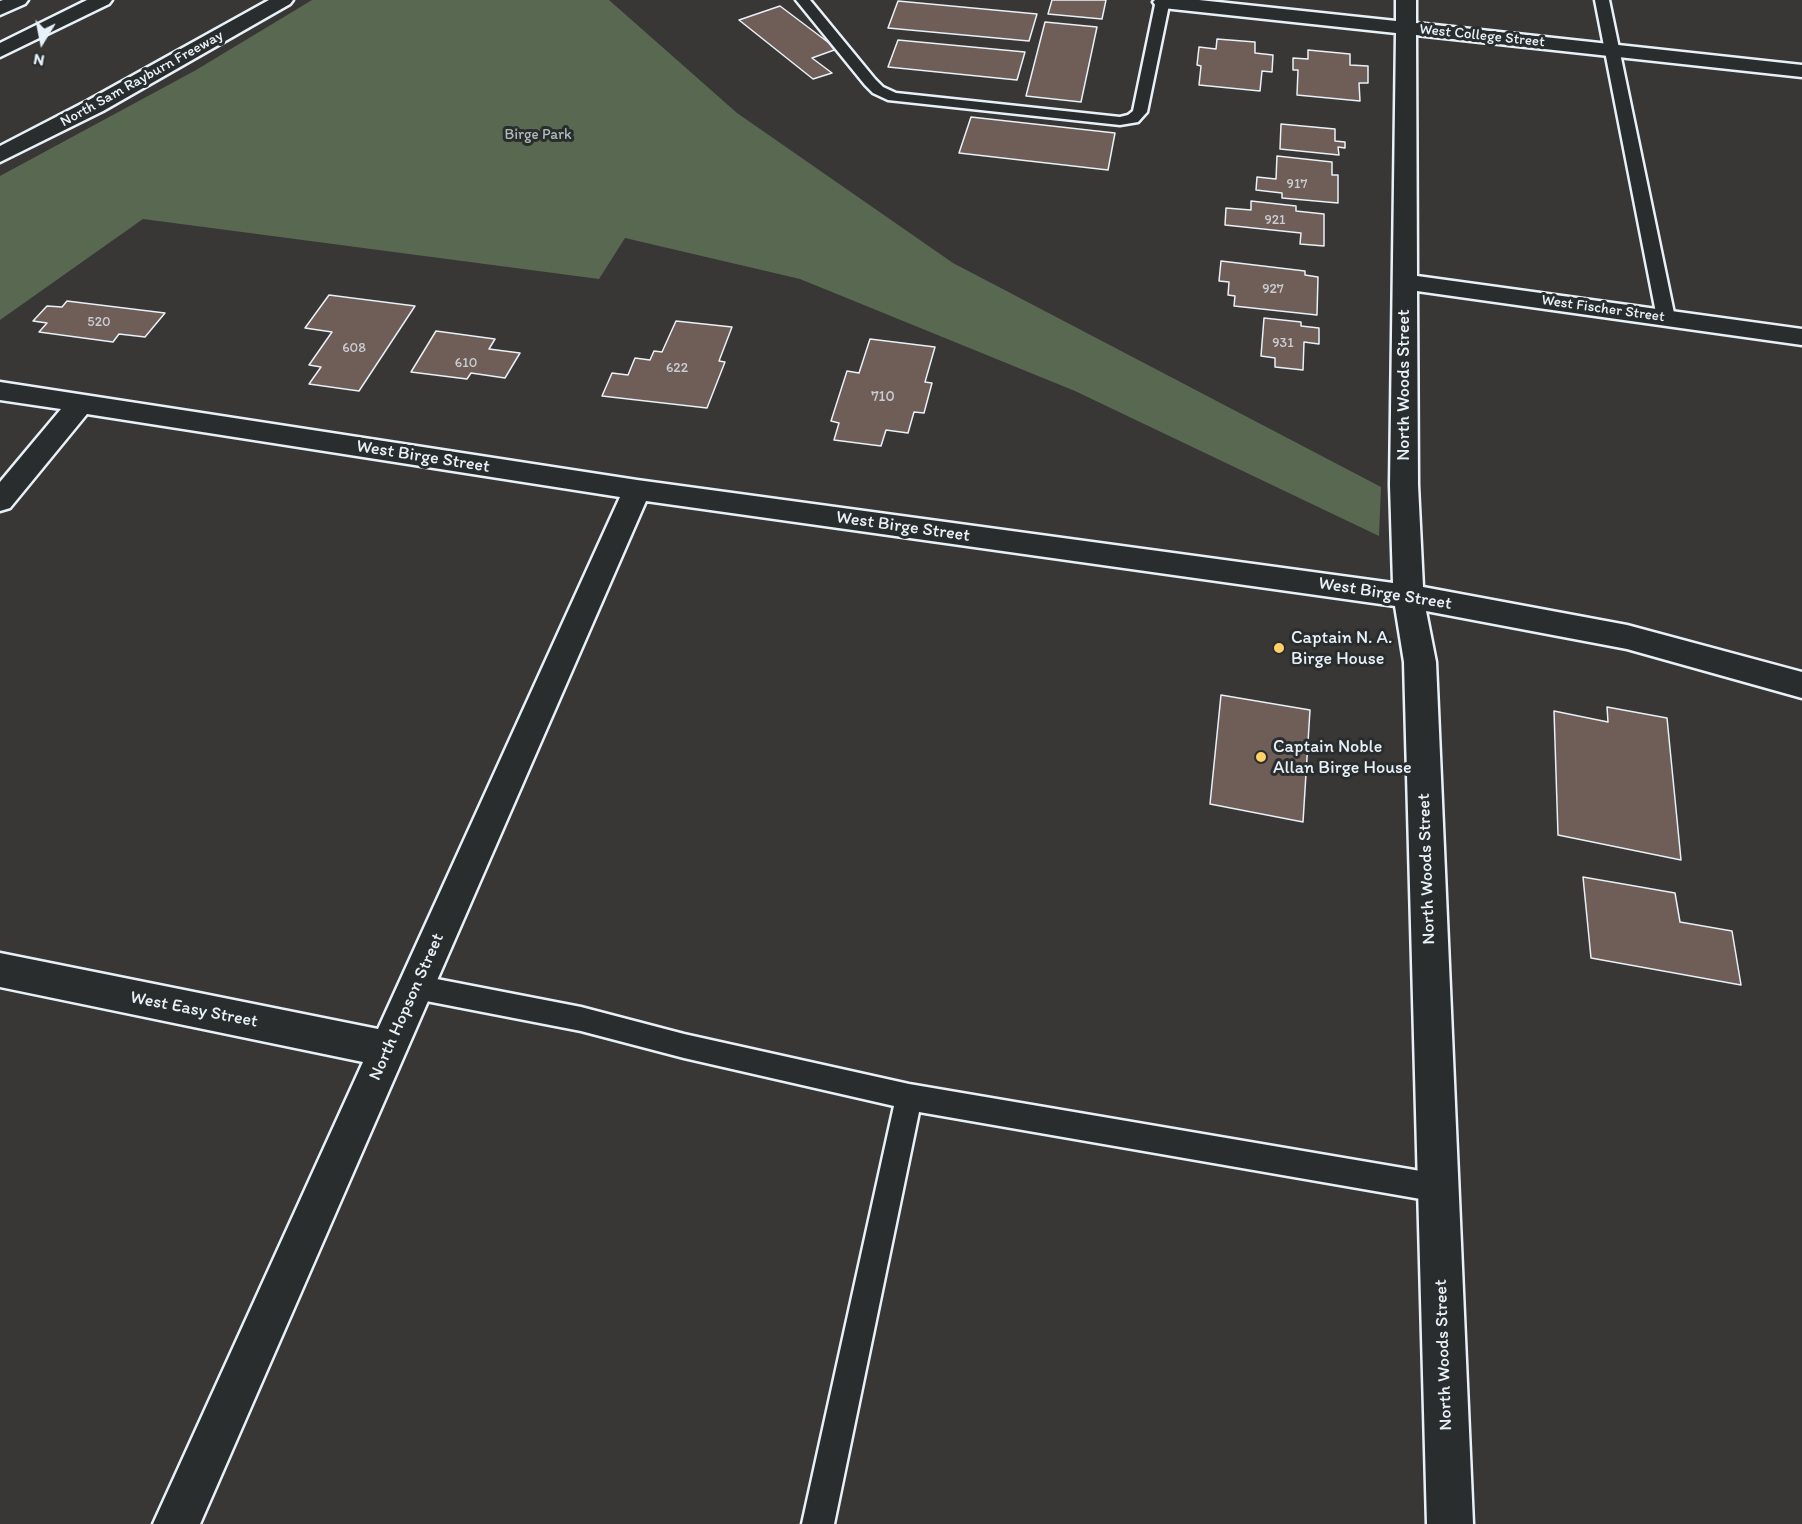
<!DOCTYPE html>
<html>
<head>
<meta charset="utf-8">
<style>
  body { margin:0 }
  #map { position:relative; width:1802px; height:1524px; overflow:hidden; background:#383736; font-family:Itim,sans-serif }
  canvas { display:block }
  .north { position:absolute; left:12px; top:12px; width:60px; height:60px; -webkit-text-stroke:4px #2a2d2e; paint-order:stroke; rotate:190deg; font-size:16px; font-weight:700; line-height:24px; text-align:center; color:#e8f1f8 }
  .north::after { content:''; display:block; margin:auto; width:21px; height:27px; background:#e8f1f8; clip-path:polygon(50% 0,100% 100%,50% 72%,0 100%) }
</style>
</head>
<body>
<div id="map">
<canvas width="1802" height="1524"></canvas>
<div class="north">N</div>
</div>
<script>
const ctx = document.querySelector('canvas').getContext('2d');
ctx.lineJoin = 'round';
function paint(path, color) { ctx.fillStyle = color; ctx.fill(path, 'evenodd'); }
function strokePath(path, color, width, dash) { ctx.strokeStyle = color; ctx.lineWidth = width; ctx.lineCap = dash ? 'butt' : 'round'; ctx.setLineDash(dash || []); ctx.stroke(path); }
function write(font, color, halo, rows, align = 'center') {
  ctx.font = font + ' Itim,sans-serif'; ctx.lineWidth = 6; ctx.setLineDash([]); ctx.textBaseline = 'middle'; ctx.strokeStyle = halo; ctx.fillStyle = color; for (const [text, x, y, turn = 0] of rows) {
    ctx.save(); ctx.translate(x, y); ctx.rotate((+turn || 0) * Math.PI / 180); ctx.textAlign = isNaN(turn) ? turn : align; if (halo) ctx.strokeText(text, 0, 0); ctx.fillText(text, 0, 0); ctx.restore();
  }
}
paint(new Path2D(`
  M 312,0 L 609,0 L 737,113 L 953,263 L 1381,487 L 1379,536 L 1075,391 L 800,279 L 625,238 L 599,279 L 143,219 L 0,320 L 0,176 L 196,70 Z`), '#596851');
const building = new Path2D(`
  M 1052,0 L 1106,0 L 1102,19 L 1048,14 Z
  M 898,1 L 1037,14 L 1029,41 L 888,28 Z
  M 780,6 L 837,49 L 812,58 L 832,73 L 813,79 L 739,20 Z
  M 1045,22 L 1097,27 L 1081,102 L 1026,96 Z
  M 1217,39 L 1255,42 L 1255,53 L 1273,55 L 1272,72 L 1262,71 L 1260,91 L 1199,85 L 1201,66 L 1197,65 L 1199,47 L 1216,49 Z
  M 898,40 L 1025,52 L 1017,80 L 888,67 Z
  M 1308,50 L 1350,54 L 1350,65 L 1368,66 L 1368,83 L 1359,83 L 1360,101 L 1297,95 L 1298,70 L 1293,70 L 1293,58 L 1308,59 Z
  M 971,117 L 1115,133 L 1108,170 L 959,153 Z
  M 1281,124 L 1335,129 L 1335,141 L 1345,142 L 1345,148 L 1338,147 L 1339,155 L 1280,149 Z
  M 1277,156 L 1332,162 L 1332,175 L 1338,175 L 1338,203 L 1282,198 L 1282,193 L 1256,190 L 1257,177 L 1276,179 Z
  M 1251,201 L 1296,206 L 1296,211 L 1324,214 L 1324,246 L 1300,244 L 1301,233 L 1225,225 L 1226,208 L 1251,210 Z
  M 1221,261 L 1305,271 L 1305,275 L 1318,277 L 1317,315 L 1234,306 L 1235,296 L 1228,295 L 1229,282 L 1219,281 Z
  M 329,295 L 415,306 L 359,391 L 309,384 L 321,367 L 309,365 L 332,332 L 305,328 Z
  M 67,301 L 165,313 L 145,337 L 119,334 L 113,342 L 39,332 L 47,323 L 33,321 L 47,306 L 62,307 Z
  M 1264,318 L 1301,322 L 1301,326 L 1319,328 L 1319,344 L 1304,342 L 1303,370 L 1275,367 L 1275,358 L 1261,356 Z
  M 676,321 L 732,327 L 719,361 L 725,362 L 707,408 L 602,396 L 612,373 L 628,375 L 635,358 L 650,360 L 654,351 L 662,352 Z
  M 436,331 L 495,339 L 489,349 L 520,353 L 505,378 L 471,373 L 467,379 L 411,372 Z
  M 870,339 L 935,347 L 925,382 L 932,383 L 924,413 L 914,412 L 908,433 L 886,430 L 881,446 L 834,440 L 839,423 L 831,421 L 847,371 L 859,373 Z
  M 1221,695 L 1310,710 L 1303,822 L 1210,804 Z
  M 1607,707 L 1667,718 L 1681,860 L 1558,835 L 1554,711 L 1608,722 Z
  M 1583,877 L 1675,893 L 1680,922 L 1732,931 L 1741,985 L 1591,958 Z`);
paint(building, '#6f5d58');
strokePath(building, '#e8f1f8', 1.5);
const service = new Path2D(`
  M 796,0 L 810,0 L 875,79 L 883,87 L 896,93 L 1120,117 L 1128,115 L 1133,111 L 1156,0 L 1170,0 L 1147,112 L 1138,122 L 1120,125 L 888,100 L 873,93 L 865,85 Z
  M 1595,0 L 1609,0 L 1675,318 L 1672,322 L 1660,322 L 1657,318 Z
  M 416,975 L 581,1007 L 684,1034 L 909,1084 L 1438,1174 L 1448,1178 L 1452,1188 L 1448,1198 L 1438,1202 L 919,1112 L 834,1524 L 802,1524 L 894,1106 L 684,1058 L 581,1031 L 416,999 L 407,995 L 403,987 L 407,979 Z`);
const minor = new Path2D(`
  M 1155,0 L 1199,0 L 1396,21 L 1396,0 L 1416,0 L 1416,23 L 1802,65 L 1802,77 L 1416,35 L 1417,276 L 1802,329 L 1802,345 L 1417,291 L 1418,485 L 1423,587 L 1627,625 L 1802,672 L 1802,698 L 1627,649 L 1426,611 L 1436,662 L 1473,1524 L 1427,1524 L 1404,662 L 1395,606 L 646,501 L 200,1524 L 153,1524 L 363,1062 L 0,987 L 0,953 L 378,1029 L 620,497 L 87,414 L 10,508 L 0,511 L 0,482 L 61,409 L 0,400 L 0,382 L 637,480 L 1393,583 L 1390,485 L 1396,33 L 1163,8 L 1156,6 L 1153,2 Z`);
const secondary = new Path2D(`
  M 269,0 L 293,0 L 290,4 L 103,111 L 0,162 L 0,146 L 87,101 Z`);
const motorway = new Path2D(`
  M 3,0 L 28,0 L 25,4 L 0,15 L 0,1 Z
  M 87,0 L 112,0 L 109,4 L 0,57 L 0,43 Z`);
strokePath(service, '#e8f1f8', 5);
strokePath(minor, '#e8f1f8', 5);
strokePath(secondary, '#e8f1f8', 5);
strokePath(motorway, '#e8f1f8', 5);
paint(service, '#2a2d2e');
paint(minor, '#2a2d2e');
paint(secondary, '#2a2d2e');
paint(motorway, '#2a2d2e');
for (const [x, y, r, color] of [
  [1279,648,6,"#ffd166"],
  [1261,757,6,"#ffd166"]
]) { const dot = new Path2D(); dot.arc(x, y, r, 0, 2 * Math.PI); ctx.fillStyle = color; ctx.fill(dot); strokePath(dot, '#2a2d2e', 2); }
write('14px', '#caccd0', null, [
  ["917",1297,184],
  ["921",1275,220],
  ["927",1273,289],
  ["520",99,322],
  ["931",1283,343],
  ["608",354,348],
  ["610",466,363],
  ["622",677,368]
]);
write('15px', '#e8f1f8', '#2a2d2e', [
  ["West College Street",1482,36,6],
  ["North Sam Rayburn Freeway",142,79,-29],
  ["West Fischer Street",1603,309,8]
]);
write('15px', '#afbab5', '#2a2d2e', [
  ["Birge Park",538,135]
]);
write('15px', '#caccd0', null, [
  ["710",883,397]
]);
write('18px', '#e8f1f8', '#2a2d2e', [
  ["North Woods Street",1404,385,-90],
  ["West Birge Street",423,457,9],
  ["West Birge Street",903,527,8],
  ["West Birge Street",1385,594,9],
  ["North Woods Street",1427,869,-92],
  ["North Hopson Street",407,1007,-66],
  ["West Easy Street",194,1010,11],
  ["North Woods Street",1444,1355,-92]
]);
write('18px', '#e8f1f8', '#2a2d2e', [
  ["Captain N. A.",1291,638],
  ["Birge House",1291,659],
  ["Captain Noble",1273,747],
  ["Allan Birge House",1273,768]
], 'left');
</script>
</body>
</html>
